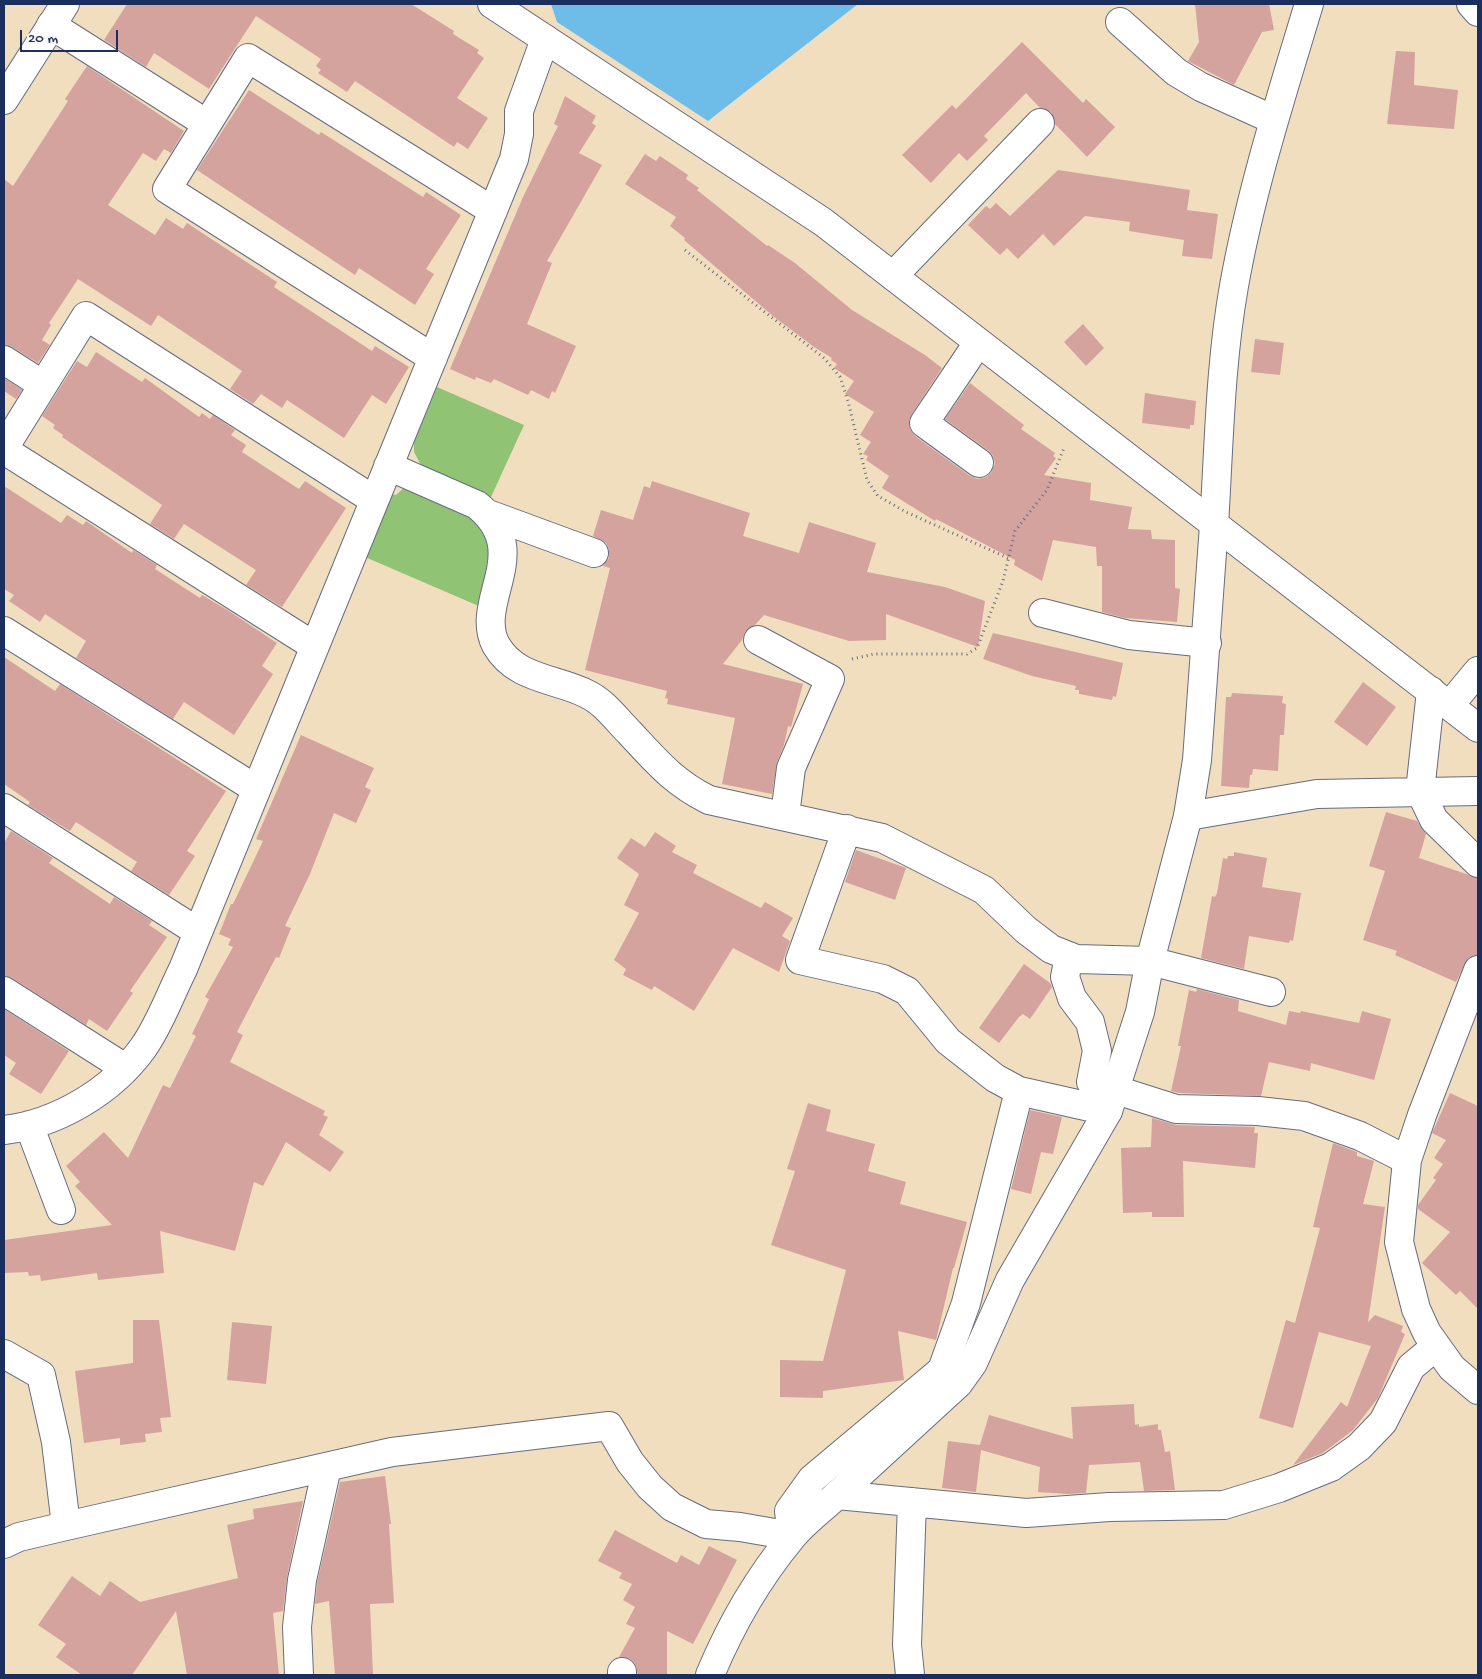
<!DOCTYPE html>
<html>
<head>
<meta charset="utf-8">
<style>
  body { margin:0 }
  #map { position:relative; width:1482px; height:1679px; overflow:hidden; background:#f1debf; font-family:"Gochi Hand",sans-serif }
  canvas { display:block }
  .frame { position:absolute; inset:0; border:5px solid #1b2f5e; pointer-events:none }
  .scale { position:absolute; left:20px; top:30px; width:98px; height:22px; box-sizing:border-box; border:2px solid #1b2f5e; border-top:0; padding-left:6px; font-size:15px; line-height:18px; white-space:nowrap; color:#1b2f5e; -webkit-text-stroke:4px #f6f6f2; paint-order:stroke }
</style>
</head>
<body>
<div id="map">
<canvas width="1482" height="1679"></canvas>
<div class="frame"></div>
<div class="scale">20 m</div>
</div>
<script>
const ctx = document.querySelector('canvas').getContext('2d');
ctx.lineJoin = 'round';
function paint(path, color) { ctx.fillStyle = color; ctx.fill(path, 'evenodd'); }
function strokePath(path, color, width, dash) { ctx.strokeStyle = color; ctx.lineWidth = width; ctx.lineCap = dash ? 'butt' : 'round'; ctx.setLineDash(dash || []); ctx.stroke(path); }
paint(new Path2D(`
  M 437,387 L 524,425 L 491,497 L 421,465 L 414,452 L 414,442 Z
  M 405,487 L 471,518 L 485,527 L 490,546 L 481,607 L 365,557 L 392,494 L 396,495 Z`), '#90c373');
paint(new Path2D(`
  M 551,4 L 858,4 L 708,121 L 557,22 Z`), '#6dbde8');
paint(new Path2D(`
  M 127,4 L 411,4 L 454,31 L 453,34 L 479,50 L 477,53 L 484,58 L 457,98 L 488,118 L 468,149 L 457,142 L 454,147 L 355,81 L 347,92 L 318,73 L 321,70 L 316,66 L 321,59 L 256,16 L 209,89 L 154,53 L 146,67 L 104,40 Z
  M 1195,4 L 1269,4 L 1274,30 L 1262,32 L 1234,85 L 1188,61 L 1199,42 Z
  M 1022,42 L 1083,103 L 1086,99 L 1115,127 L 1087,157 L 1055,124 L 1051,112 L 1040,108 L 1026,93 L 984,136 L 988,140 L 967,161 L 959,153 L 931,183 L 902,155 L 952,105 L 956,109 Z
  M 1396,51 L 1415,52 L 1414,85 L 1458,90 L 1454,129 L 1387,124 Z
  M 87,66 L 184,131 L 171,153 L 164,149 L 156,161 L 143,153 L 108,205 L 155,235 L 166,218 L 183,229 L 187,223 L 277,282 L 274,287 L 372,351 L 375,346 L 409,367 L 386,404 L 372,395 L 344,438 L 287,400 L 282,408 L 261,394 L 253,404 L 230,389 L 242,371 L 158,315 L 151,326 L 78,279 L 49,323 L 51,325 L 42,340 L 50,345 L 38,363 L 12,347 L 4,345 L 4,179 L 13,186 L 68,101 L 65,99 Z
  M 249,90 L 319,135 L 321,132 L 423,197 L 426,192 L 461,215 L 426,269 L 434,274 L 415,305 L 359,268 L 355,275 L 197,170 Z
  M 565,96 L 596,116 L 592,123 L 596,126 L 579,153 L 602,165 L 547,261 L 552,263 L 527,324 L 576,346 L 555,393 L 552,391 L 549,399 L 531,390 L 528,395 L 494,379 L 491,383 L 476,377 L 475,380 L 450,369 L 523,197 L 558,126 L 554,124 Z
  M 645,154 L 656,161 L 660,156 L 688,175 L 686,179 L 699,188 L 697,190 L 767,246 L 768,245 L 795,263 L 852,310 L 925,355 L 942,368 L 911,415 L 909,421 L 910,429 L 915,436 L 970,476 L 978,479 L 986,477 L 991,473 L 995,464 L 993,456 L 989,451 L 945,419 L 970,383 L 1024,425 L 1021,429 L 1055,453 L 1053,456 L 1056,458 L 1044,475 L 1091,483 L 1090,500 L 1132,507 L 1128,529 L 1151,530 L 1152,539 L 1175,540 L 1175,588 L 1180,589 L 1177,622 L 1125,618 L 1102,612 L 1102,566 L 1097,566 L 1096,547 L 1053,540 L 1042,581 L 1014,565 L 1015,560 L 936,519 L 935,521 L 882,488 L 889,476 L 866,460 L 868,456 L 863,454 L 871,442 L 860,435 L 874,412 L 845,394 L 854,381 L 834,368 L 837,364 L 831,360 L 832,358 L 814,347 L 773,316 L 684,240 L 685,238 L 670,226 L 676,217 L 625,184 Z
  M 1058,170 L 1190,190 L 1187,210 L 1218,214 L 1212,259 L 1182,256 L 1184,240 L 1129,231 L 1130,222 L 1085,216 L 1054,246 L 1043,234 L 1018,259 L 1007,248 L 1000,255 L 968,225 L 986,206 L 990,209 L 996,203 L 1010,216 Z
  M 1083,324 L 1104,348 L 1086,366 L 1064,342 Z
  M 1255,339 L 1284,343 L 1280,375 L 1251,372 Z
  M 96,352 L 142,382 L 145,378 L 199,417 L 202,413 L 210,419 L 213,415 L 235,430 L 231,435 L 246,445 L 242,452 L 299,489 L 305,481 L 346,508 L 282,607 L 246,585 L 256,570 L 184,524 L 174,539 L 150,524 L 162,505 L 62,437 L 63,435 L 53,428 L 55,425 L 42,416 L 77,361 L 87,367 Z
  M 4,378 L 22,390 L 16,399 L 4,391 Z
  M 1145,393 L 1196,401 L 1194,425 L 1190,425 L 1190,429 L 1142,423 Z
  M 652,481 L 750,513 L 743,536 L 799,553 L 809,522 L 876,543 L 867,572 L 945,587 L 985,601 L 978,647 L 886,614 L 886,640 L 849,641 L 764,615 L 755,625 L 745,632 L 742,640 L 723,664 L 803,684 L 791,727 L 788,726 L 784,745 L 777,762 L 772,794 L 722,784 L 735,718 L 667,704 L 668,699 L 665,698 L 667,691 L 585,670 L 610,568 L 603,566 L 609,558 L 609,550 L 606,543 L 593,536 L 601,510 L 633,520 L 644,486 L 650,488 Z
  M 4,486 L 61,523 L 67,515 L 83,525 L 86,521 L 132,553 L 133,550 L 157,565 L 155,569 L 200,598 L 202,595 L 229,611 L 277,643 L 262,666 L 273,674 L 234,735 L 184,702 L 173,719 L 76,658 L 86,641 L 45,614 L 40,622 L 9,601 L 14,595 L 4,589 Z
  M 993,633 L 1123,663 L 1116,697 L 1113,696 L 1112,700 L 1079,694 L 1079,690 L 1075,690 L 1076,686 L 1032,676 L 983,659 Z
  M 4,657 L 55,691 L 60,684 L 226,791 L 187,851 L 195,856 L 169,895 L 131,871 L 137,862 L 76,822 L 70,831 L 28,805 L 30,802 L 4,784 Z
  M 1363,682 L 1396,707 L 1367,746 L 1334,722 Z
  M 1232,693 L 1283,696 L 1282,703 L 1286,704 L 1284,735 L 1280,735 L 1278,771 L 1253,769 L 1252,775 L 1250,775 L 1249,788 L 1221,786 L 1226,697 L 1231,697 Z
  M 301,735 L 374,768 L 365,787 L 371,790 L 356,823 L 334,813 L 310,874 L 285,926 L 291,928 L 279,958 L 276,957 L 237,1032 L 243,1035 L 230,1062 L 325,1111 L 323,1115 L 328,1117 L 319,1135 L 344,1152 L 330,1172 L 286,1142 L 263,1186 L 254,1182 L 235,1251 L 160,1231 L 164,1273 L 98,1280 L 97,1273 L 41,1281 L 40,1275 L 29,1276 L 28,1272 L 4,1273 L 4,1240 L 112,1225 L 75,1186 L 80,1182 L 66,1166 L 104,1132 L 128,1158 L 163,1085 L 170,1088 L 196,1036 L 192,1034 L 209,999 L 205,997 L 233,947 L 228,945 L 231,939 L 219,934 L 231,904 L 233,904 L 263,841 L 256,839 Z
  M 1386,812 L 1417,821 L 1426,834 L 1419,858 L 1478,878 L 1478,955 L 1468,958 L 1456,982 L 1395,955 L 1397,951 L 1363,940 L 1385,871 L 1369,866 Z
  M 11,831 L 53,858 L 49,863 L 110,904 L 114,897 L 152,921 L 149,925 L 167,937 L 130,991 L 133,993 L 107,1031 L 89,1019 L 86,1025 L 12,978 L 4,976 L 4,843 Z
  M 655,832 L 676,846 L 672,852 L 697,865 L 693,873 L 761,908 L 765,902 L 793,918 L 782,936 L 790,941 L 779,972 L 733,948 L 694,1011 L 654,986 L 652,990 L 623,975 L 626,969 L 614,960 L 639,913 L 624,905 L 639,874 L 617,858 L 631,838 L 645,847 Z
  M 856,850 L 906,868 L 895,900 L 845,882 Z
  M 1234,852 L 1267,858 L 1262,887 L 1301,893 L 1293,941 L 1290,940 L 1289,943 L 1249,936 L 1244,969 L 1201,958 L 1212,896 L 1215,897 L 1217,893 L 1223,858 L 1227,859 L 1228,856 L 1234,856 Z
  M 1024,964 L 1050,983 L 1052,987 L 1030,1019 L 1023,1014 L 1019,1017 L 999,1043 L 979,1028 Z
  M 1197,989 L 1239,1000 L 1238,1011 L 1286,1025 L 1289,1011 L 1300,1013 L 1301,1011 L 1359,1023 L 1362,1011 L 1391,1019 L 1374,1080 L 1311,1063 L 1310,1071 L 1269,1062 L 1261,1096 L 1179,1093 L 1171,1091 L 1181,1046 L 1178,1046 L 1189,990 L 1196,992 Z
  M 4,1009 L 69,1051 L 41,1094 L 9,1074 L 16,1063 L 4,1055 Z
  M 1450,1093 L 1478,1106 L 1478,1309 L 1460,1291 L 1456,1295 L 1422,1263 L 1450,1232 L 1418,1209 L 1418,1205 L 1436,1180 L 1433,1178 L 1443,1164 L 1434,1158 L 1446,1140 L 1432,1133 Z
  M 808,1103 L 831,1110 L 826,1131 L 875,1144 L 868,1171 L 906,1182 L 900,1204 L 967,1222 L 954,1268 L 953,1268 L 936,1340 L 898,1331 L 904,1380 L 823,1391 L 823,1398 L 780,1397 L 780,1360 L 823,1361 L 846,1270 L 771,1245 L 795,1171 L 787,1169 Z
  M 1030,1110 L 1062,1117 L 1053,1154 L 1041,1152 L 1031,1194 L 1011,1189 Z
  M 1152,1118 L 1176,1125 L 1255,1127 L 1254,1133 L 1258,1133 L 1255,1168 L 1183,1161 L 1184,1217 L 1152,1217 L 1152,1212 L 1123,1213 L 1121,1148 L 1151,1147 Z
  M 1333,1143 L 1357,1152 L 1357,1156 L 1374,1161 L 1363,1204 L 1385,1207 L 1368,1322 L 1375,1315 L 1403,1326 L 1401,1332 L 1405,1334 L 1378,1398 L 1353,1430 L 1323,1453 L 1293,1465 L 1341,1402 L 1347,1407 L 1371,1346 L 1319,1332 L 1293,1428 L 1259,1418 L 1286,1320 L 1295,1323 L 1320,1228 L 1313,1227 Z
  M 133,1320 L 159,1320 L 171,1417 L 160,1418 L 162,1432 L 145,1434 L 146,1442 L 120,1445 L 120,1438 L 84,1443 L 75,1371 L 133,1363 Z
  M 232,1322 L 272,1326 L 266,1384 L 227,1380 Z
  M 1134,1404 L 1135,1425 L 1139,1424 L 1139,1427 L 1158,1424 L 1158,1430 L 1161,1430 L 1165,1452 L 1170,1451 L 1175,1490 L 1144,1491 L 1140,1462 L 1089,1465 L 1086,1493 L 1068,1494 L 1038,1492 L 1040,1467 L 981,1450 L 976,1492 L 942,1488 L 948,1441 L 980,1445 L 989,1415 L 1073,1439 L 1071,1407 Z
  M 385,1476 L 391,1524 L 389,1524 L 394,1603 L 370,1604 L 373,1675 L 335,1675 L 329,1601 L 315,1604 L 317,1583 L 340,1482 Z
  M 303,1501 L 287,1577 L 283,1611 L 273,1613 L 279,1675 L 187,1675 L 176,1611 L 132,1675 L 82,1675 L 56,1657 L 66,1644 L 38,1625 L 72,1576 L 100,1596 L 110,1581 L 140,1602 L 238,1578 L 227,1525 L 254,1519 L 253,1509 Z
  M 615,1530 L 677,1563 L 681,1555 L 699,1565 L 709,1546 L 737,1560 L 693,1644 L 667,1631 L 667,1675 L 638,1675 L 635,1664 L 629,1658 L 619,1657 L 635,1628 L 626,1624 L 635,1607 L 623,1600 L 632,1584 L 619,1578 L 622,1573 L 598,1561 Z`), '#d5a39e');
const minor = new Path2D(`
  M 1471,4 L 1478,12
  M 1120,22 L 1176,72 L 1201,87 L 1274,120
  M 51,25 L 207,124
  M 893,276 L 1040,123
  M 978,343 L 924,423 L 979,463
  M 433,358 L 167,189 L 248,58 L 493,211
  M 4,360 L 43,385
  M 4,448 L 86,316 L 374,500
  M 4,450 L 314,646
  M 388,466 L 477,505 C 535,552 473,601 496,645 C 516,680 556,678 587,694 C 604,702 616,719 629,732 C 656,761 673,782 709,800 L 882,838 L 984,890 L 1026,930 L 1051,949 L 1076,959 L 1150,961 L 1271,992
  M 488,514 L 594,553
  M 1214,525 C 1219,445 1220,365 1234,286 C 1251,190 1281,97 1309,4
  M 1043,613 L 1129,635 L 1207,643
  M 4,631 L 256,789
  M 758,640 L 830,679 L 791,768 L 785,815
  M 1431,691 L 1420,791 L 1434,820 L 1478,863
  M 1449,706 L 1478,671
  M 4,808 L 198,932
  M 1188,816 L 1317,794 L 1478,791
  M 847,829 L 800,960 L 883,979 L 907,991 L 948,1041 L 995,1078 L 1019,1091 L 1108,1111
  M 1069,956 L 1065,977 L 1072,998 L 1090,1022 L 1097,1051 L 1091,1082 L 1176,1109 L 1258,1111 L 1304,1116 L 1360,1136 L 1407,1160
  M 1478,970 L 1422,1115 L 1407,1160 L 1399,1242 L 1416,1309 L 1427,1333 L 1452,1368 L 1478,1390
  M 4,991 L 125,1068
  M 29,1125 L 61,1210
  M 4,1130 C 57,1124 112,1091 143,1048 C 160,1024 170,995 183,969 L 514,159 L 519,134 L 519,111 L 545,39
  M 4,1354 L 41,1375 L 56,1442 L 66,1526
  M 4,1544 L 19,1537 L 66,1526 L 392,1452 L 609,1426 L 630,1462 L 650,1487 L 672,1507 L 706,1524 L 740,1527 L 792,1536 L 789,1511 L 812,1479 L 942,1370 L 966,1303 L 1019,1091
  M 299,1675 L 297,1627 L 302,1580 L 327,1467
  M 622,1675 L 622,1672
  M 710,1675 C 730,1627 758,1578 792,1537 C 804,1522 822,1509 837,1495 L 1026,1513 L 1109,1507 L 1224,1505 L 1279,1488 L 1331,1467 L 1359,1447 L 1383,1422 L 1411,1367 L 1435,1347
  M 910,1675 L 907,1645 L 912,1502`);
const tertiary = new Path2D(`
  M 492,4 L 823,222 L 1478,728
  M 4,100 L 65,4
  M 837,1495 L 958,1384 L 973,1363 L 1010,1280 L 1108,1111 L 1140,1012 L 1150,961 L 1188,816 L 1197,760 L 1214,525`);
strokePath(minor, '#666c80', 30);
strokePath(tertiary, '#666c80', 30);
strokePath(new Path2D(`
  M 685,250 L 824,358 L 840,377 L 848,401 L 867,480 L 878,496 L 906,512 L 1008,558
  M 852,659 L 874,654 L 967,654 L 977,648 L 1003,581 L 1015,531 L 1047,490 L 1064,448`), '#666c80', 3, [1, 4]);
strokePath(minor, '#fff', 28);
strokePath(tertiary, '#fff', 28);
</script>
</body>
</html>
